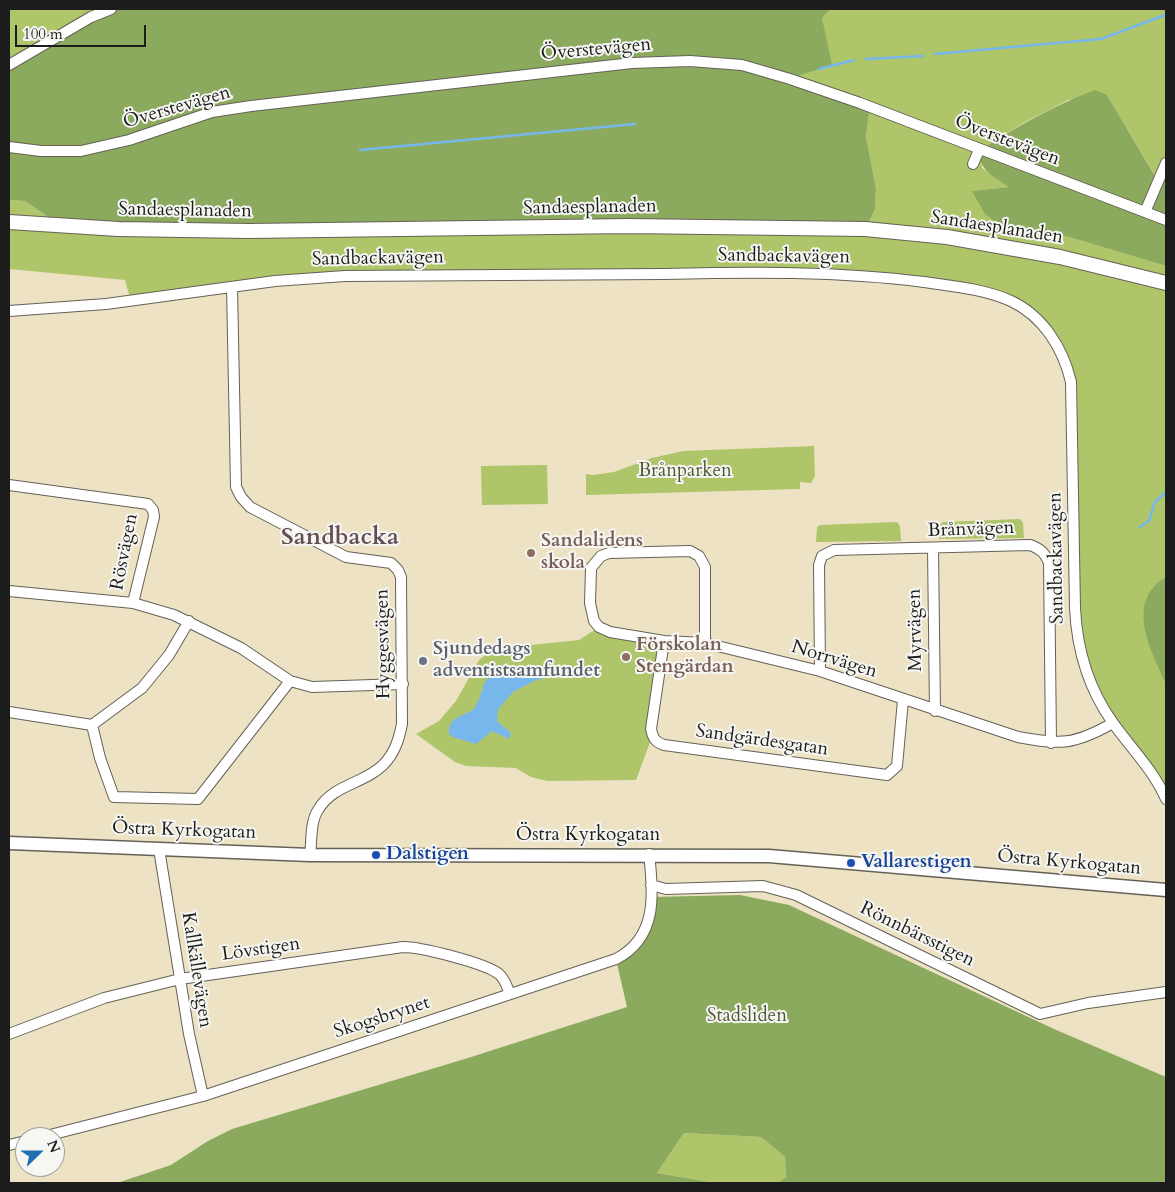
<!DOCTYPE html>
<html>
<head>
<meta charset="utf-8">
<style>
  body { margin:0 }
  #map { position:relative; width:1175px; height:1192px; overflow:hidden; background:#ede2c4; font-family:Cardo,serif }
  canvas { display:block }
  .frame { position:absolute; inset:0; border:10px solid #1c1c1c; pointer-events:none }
  .north { position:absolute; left:15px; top:1127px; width:50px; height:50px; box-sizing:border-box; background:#f6f6f2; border:1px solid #9f9f9c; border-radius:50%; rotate:68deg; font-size:14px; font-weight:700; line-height:20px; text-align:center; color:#1c1c1c }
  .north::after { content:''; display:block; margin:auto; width:18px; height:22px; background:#1f6fb2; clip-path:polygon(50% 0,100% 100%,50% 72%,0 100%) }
  .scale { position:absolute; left:15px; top:25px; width:131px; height:22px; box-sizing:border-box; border:2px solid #1c1c1c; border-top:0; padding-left:6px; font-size:15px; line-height:18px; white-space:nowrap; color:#1c1c1c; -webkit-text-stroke:4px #f6f6f2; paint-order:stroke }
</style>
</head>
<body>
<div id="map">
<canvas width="1175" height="1192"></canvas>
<div class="frame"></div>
<div class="north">N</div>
<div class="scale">100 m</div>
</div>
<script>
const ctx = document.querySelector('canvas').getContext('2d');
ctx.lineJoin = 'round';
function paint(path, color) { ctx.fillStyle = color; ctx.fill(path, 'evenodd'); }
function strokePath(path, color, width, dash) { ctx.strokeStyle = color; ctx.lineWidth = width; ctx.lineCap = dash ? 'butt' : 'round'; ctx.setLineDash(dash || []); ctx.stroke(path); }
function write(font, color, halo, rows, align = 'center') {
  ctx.font = font + ' Cardo,serif'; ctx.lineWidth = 4; ctx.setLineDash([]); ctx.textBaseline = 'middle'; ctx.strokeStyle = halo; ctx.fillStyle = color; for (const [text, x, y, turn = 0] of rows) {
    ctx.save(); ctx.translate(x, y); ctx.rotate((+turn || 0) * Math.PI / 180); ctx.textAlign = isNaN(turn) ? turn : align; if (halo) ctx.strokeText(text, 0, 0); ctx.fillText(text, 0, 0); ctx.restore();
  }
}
paint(new Path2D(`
  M 9,9 L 111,9 L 9,65 Z
  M 828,9 L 1166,9 L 1166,163 L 1159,182 L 1107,95 L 1068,100 L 1025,122 L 980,150 L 982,168 L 1010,187 L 973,191 L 997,223 L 1069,237 L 1166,266 L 1166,799 L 1126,739 L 1082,663 L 1071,382 L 1050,334 L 1010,301 L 892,278 L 345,276 L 131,301 L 125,280 L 9,269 L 9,200 L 25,201 L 60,225 L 875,209 L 876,188 L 866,137 L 870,107 L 790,79 L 824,33 L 822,18 Z
  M 814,446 L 815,476 L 811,483 L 800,482 L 800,489 L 586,495 L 586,474 L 593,475 L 614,472 L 652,458 L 683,451 Z
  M 547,465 L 548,504 L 482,505 L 481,466 Z
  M 1020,519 L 1023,523 L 1024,538 L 939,539 L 940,524 L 943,522 Z
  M 897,522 L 900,526 L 901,541 L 816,542 L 817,527 L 820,525 Z
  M 599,627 L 664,641 L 652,737 L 636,780 L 547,781 L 531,777 L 516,768 L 466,766 L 455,762 L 416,734 L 439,721 L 456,701 L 479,660 L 493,649 L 579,640 Z
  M 684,1133 L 761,1137 L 785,1157 L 786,1177 L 778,1183 L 716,1183 L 657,1173 Z`), '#afc56a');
paint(new Path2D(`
  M 111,9 L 830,9 L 822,18 L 832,65 L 791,78 L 870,107 L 866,137 L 876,188 L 875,209 L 865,229 L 60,225 L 25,201 L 9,200 L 9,65 Z
  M 1095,90 L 1107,95 L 1158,181 L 1166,163 L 1166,266 L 1069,237 L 997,223 L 985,214 L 972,191 L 1009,187 C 995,177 977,170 980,150 C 1017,127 1054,105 1095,90 Z
  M 1166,577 L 1166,684 C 1151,650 1124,602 1166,577 Z
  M 740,895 L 789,905 L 1054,1029 L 1166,1077 L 1166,1183 L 778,1183 L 786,1177 L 785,1157 L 761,1137 L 684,1133 L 657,1173 L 716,1183 L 117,1183 L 171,1165 L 208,1141 L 232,1129 L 468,1058 L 627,1007 L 616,959 L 637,945 L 651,897 Z`), '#8baa5e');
paint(new Path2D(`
  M 513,667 L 525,667 L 543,674 L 559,670 L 561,673 L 559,675 L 536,680 L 513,692 L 498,709 L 497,721 L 511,733 L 509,739 L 492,731 L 476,744 L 453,737 L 449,734 C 448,716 463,717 474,709 C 490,683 474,679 513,667 Z`), '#78b7eb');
strokePath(new Path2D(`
  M 935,54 L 1101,39 L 1165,15
  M 866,59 L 923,56
  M 819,69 L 854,60
  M 360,150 L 635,124
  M 1140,527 L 1149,521 L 1155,502 L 1166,492`), '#78b7eb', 2.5);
const minor = new Path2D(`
  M 9,65 L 91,17 L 111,9
  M 9,147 L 41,151 L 81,151 L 129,140 L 212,112 L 251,106 L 632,63 L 690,61 L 742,65 L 790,79 L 860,103 L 1166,220
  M 973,164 L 979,150
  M 1145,212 L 1166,163
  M 232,287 L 236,487 L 241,497 L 250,507 L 346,557 L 391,563 L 398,570 L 401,577 L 402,724 C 399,739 395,753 383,765 C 364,784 333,784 318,810 C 310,822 312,841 310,855
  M 9,311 L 106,304 L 275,281 L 345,276 C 451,276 557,275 664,274 C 750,272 837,271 924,282 C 952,286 985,289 1011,301 C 1043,316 1063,348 1071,382 L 1075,608 C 1077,651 1088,688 1113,723 C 1131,748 1154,771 1166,799
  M 9,485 L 148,504 L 153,510 L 154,517 L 133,603
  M 933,548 L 935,711
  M 9,591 L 133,603 L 174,615 L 241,648 L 290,681 L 312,687 L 403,684
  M 664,641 L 651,729 C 653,738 655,742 664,745 L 887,775 L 897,766 L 903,700
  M 705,643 L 705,567 L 699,556 L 690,551 L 609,553 L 601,556 L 591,568 L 590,603 L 594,621 L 599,627 L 610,632 L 664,641 L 705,643 L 820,671 L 1018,737 C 1061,745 1074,745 1113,723
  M 820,671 L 819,565 L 822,556 L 834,550 L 1030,545 C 1041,549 1045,553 1049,563 L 1051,743
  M 9,712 L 92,725
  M 92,725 L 100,758 L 114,797 L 198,799 L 290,681
  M 92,725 L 142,688 L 169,655 L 189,621
  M 159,849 L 189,1034 L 203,1096
  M 651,885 L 666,889 L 763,886 L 796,895 L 1040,1014 L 1088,1003 L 1166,992
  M 9,1034 L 104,998 L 180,979 L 403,947 C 421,947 485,963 499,974 C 505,979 507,987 510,994
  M 42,1137 L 203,1096 L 616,959 C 657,938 654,895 649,854
  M 9,1145 L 25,1141`);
const tertiary = new Path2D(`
  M 9,843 L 310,855 L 769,856 L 1166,890`);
const secondary = new Path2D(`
  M 9,222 L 118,229 L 249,231 L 629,226 L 865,229 L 947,237 L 1060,257 L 1166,283`);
strokePath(minor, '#656157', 12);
strokePath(tertiary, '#656157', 15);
strokePath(secondary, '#656157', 16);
strokePath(minor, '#fff', 10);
strokePath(tertiary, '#fff', 12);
strokePath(secondary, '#fff', 14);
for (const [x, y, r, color] of [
  [531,553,5,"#8d6e63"],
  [626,657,5,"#8d6e63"],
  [423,661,5,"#6b7280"],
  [376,855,5,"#1a4fb4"],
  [851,863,5,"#1a4fb4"]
]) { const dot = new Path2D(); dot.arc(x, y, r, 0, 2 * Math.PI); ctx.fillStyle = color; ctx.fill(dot); strokePath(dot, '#f6f6f2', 2); }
write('19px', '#1c1c1c', '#f6f6f2', [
  ["Överstevägen",596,50,-5],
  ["Överstevägen",177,108,-16],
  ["Överstevägen",1007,141,21],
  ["Sandaesplanaden",590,208,-1],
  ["Sandaesplanaden",185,211,1],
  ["Sandaesplanaden",997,228,9],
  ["Sandbackavägen",784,257,1],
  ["Sandbackavägen",378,259,-1],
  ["Brånvägen",971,530,-2],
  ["Rösvägen",125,552,-79],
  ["Sandbackavägen",1057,558,-91],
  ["Myrvägen",916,630,-91],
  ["Hyggesvägen",384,644,-91],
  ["Norrvägen",834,660,17],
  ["Sandgärdesgatan",762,741,8],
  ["Östra Kyrkogatan",184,831,2],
  ["Östra Kyrkogatan",588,836],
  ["Östra Kyrkogatan",1069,863,5],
  ["Rönnbärsstigen",917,935,26],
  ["Lövstigen",261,950,-8],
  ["Kallkällevägen",196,970,81],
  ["Skogsbrynet",382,1018,-18]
]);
write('19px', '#4f5737', '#f6f6f2', [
  ["Brånparken",685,472],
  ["Stadsliden",747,1017]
]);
write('bold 19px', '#785e54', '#f6f6f2', [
  ["Sandalidens",541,542],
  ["skola",541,564],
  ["Förskolan",636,646],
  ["Stengärdan",636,668]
], 'left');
write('bold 19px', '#5b616d', '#f6f6f2', [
  ["Sjundedags",433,650],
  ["adventistsamfundet",433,672]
], 'left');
write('bold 19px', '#164399', '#f6f6f2', [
  ["Dalstigen",386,855],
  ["Vallarestigen",861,863]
], 'left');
write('bold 24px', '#634e54', '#f6f6f2', [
  ["Sandbacka",340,538]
]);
</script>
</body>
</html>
